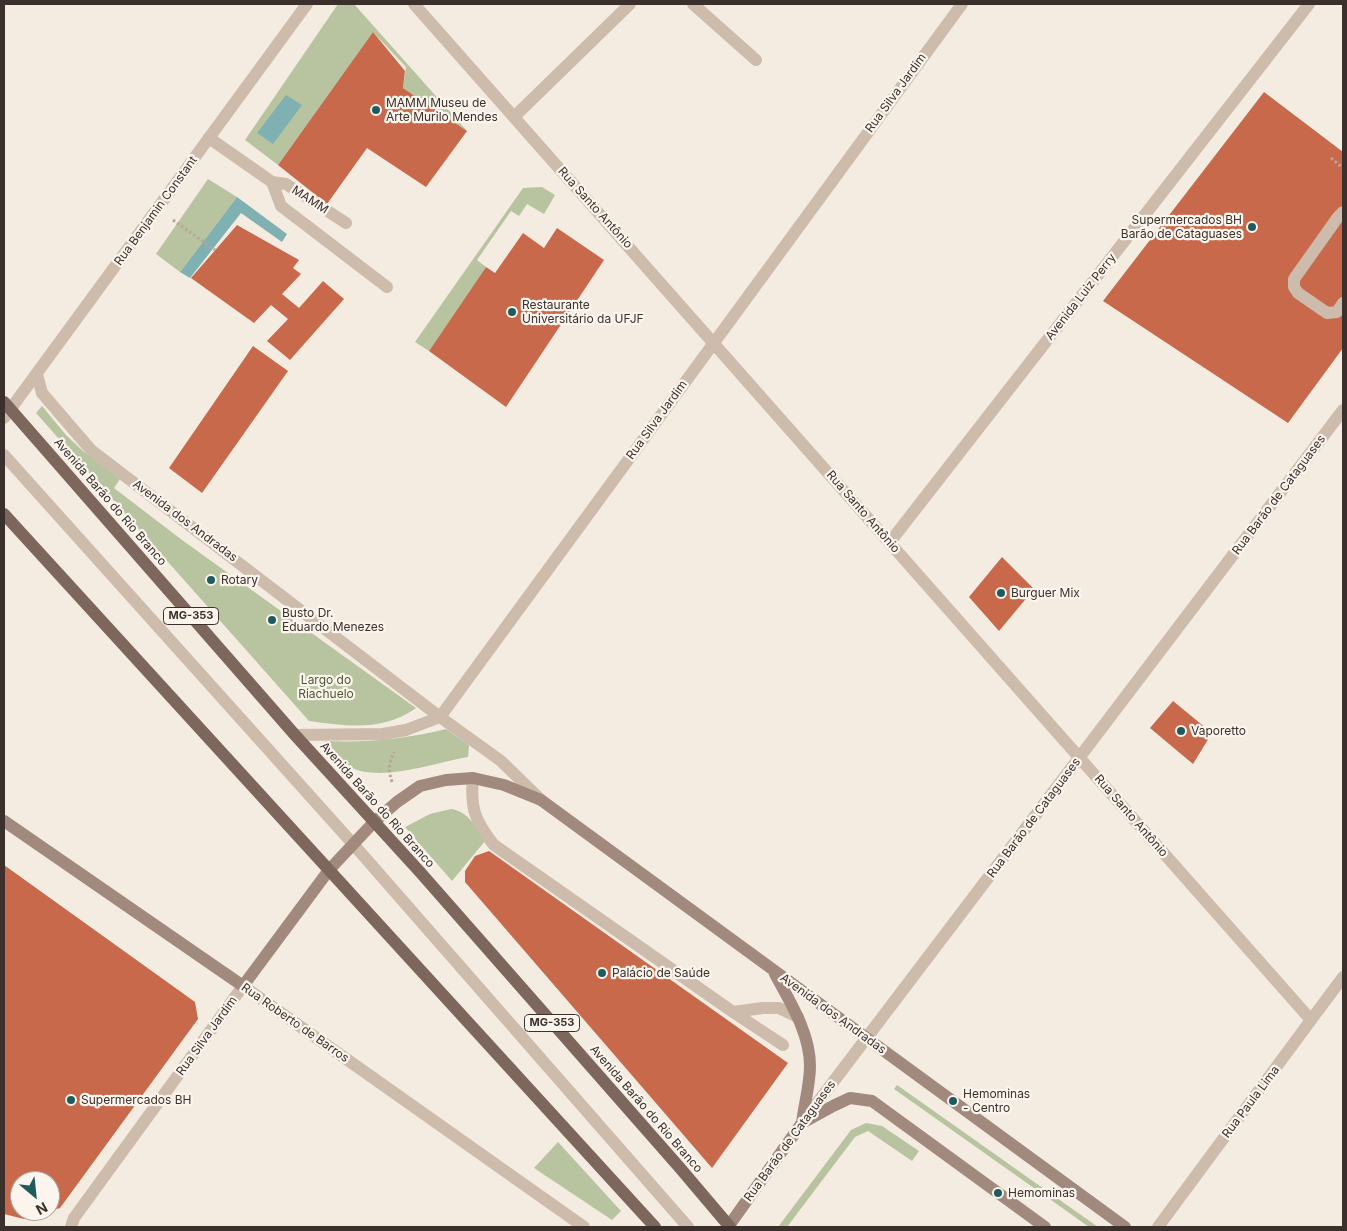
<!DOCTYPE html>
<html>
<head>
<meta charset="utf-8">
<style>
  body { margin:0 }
  #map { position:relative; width:1347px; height:1231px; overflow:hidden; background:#f4ebe1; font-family:Inter,sans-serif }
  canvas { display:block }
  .frame { position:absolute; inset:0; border:5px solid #3b302b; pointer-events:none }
  .north { position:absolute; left:10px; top:1171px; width:50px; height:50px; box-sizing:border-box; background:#fbf5ee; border:1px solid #aea6a0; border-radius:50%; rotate:152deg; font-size:14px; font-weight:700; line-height:20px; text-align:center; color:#3b302b }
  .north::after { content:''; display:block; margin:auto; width:18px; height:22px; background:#1f5a5e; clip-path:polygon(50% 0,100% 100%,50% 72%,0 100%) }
</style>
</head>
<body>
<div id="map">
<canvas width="1347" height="1231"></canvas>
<div class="frame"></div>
<div class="north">N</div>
</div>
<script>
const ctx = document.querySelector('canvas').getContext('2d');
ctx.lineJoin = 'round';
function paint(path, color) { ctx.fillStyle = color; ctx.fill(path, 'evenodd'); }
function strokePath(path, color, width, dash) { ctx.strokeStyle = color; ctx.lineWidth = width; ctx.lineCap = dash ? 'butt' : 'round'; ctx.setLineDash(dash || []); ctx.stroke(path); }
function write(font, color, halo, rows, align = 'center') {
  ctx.font = font + ' Inter,sans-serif'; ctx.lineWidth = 4.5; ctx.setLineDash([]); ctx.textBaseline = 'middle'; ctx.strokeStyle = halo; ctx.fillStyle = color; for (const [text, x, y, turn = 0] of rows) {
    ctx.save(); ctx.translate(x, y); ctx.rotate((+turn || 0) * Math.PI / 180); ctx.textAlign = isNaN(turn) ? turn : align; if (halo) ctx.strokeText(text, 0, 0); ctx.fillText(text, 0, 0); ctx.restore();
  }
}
paint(new Path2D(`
  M 338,4 L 354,4 L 467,131 L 403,88 L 406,67 L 373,32 L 278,165 L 245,140 Z
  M 208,179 L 237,197 L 180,272 L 156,254 Z
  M 542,187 L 555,195 L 544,214 L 527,204 L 519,216 L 511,211 L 477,260 L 486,267 L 429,351 L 415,342 L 523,188 Z
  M 42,406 L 66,435 L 83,451 L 120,479 L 114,488 L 182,540 L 416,708 C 382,732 347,726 309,721 L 36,413 Z
  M 446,729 L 469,745 L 468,757 C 437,762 377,784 349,766 C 340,760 333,748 325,741 C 366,743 406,739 446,729 Z
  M 451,809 C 468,811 477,828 485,841 L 452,881 L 405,827 L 430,814 Z
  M 897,1085 L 1098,1227 L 1089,1227 L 894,1089 Z
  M 866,1123 L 882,1126 L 919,1151 L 912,1161 L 868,1131 L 855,1137 L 787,1227 L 778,1227 L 851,1130 Z
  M 558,1142 L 621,1211 L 612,1220 L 534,1168 Z`), '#b8c4a0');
paint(new Path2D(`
  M 286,95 L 302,105 L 273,144 L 257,133 Z
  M 237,197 L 287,234 L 282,242 L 241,213 L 190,278 L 180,272 Z`), '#7fb0b2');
paint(new Path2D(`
  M 373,32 L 405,71 L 403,88 L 467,131 L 426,187 L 367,148 L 327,204 L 278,165 Z
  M 1264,92 L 1343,152 L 1343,348 L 1288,423 L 1103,301 Z
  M 237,225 L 299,260 L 293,268 L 301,274 L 282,294 L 299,308 L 323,281 L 344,299 L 290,360 L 267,341 L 288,319 L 271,305 L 254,323 L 191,278 Z
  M 557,228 L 604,260 L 506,407 L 429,351 L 486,267 L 495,273 L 523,233 L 544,248 Z
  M 253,346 L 288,371 L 202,493 L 169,468 Z
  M 1002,557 L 1034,589 L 999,631 L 969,597 Z
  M 1173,701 L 1212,733 L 1193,764 L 1150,728 Z
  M 489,851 L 788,1063 L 712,1168 L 465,882 L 465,871 L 475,856 Z
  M 4,865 L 195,1002 L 198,1019 L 60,1208 L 50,1211 L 50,1181 L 20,1181 L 20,1211 L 48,1211 L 24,1219 L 4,1214 Z`), '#c8694b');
strokePath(new Path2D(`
  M 1331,158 L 1343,168
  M 173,220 L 215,250
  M 392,782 C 388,770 389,763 394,752`), '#b9a596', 3, [2.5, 2.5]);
strokePath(new Path2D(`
  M 693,4 L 756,60
  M 514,117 L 630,4
  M 209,138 L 272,182 L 281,206 L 387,287
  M 272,182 L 286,184 L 346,223
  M 1343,212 L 1338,217 L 1294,279 L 1294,287 L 1298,293 L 1327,313 L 1337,312 L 1343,303
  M 4,455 L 354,845 L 688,1227
  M 473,778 C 470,808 475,821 494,845 L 733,1012 L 763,1008 L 779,1008 L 798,1017
  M 733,1012 L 783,1045`), '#cdbbac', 12);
strokePath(new Path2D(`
  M 890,542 L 1309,4
  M 243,986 L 584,1227
  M 1311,1020 L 1343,977`), '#cdbbac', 12);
strokePath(new Path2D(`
  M 414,4 L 1311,1020 L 1158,1227
  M 37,374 L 42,393 L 91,450 L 440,717 L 501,761 L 541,800
  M 4,418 L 307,4
  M 295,735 L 383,734 L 406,730 L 440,717 L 962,4
  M 802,1123 L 1343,410
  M 71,1227 L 74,1218 L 243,986`), '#cdbbac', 12);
strokePath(new Path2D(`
  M 4,821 L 243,986 L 329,870 L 374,822 L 397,802 L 420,786 L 446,780 L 473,778 L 504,785 L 541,800 L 1125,1227
  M 775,974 C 790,1002 810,1033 810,1066 C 810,1085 804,1105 802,1123
  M 728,1227 L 802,1123 L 833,1106 L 850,1098 L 872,1101 L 1045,1227`), '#a18a7d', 12);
strokePath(new Path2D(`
  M 4,402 L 295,735 L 420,872 L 680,1168 L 730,1227
  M 4,514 L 655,1227`), '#7d675c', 12);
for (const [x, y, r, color] of [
  [376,110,5,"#1f5a5e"],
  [1252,227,5,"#1f5a5e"],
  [512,312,5,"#1f5a5e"],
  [211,580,5,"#1f5a5e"],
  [1001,593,5,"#1f5a5e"],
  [272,620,5,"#1f5a5e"],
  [1181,731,5,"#1f5a5e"],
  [602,973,5,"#1f5a5e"],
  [71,1100,5,"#1f5a5e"],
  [953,1101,5,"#1f5a5e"],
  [998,1193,5,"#1f5a5e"]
]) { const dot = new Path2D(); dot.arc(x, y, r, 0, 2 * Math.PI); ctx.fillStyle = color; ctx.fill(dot); strokePath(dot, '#fbf5ee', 2); }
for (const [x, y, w] of [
  [191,616,55],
  [552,1023,55]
]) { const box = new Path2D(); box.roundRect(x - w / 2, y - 8.5, w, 17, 4); ctx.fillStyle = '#fbf5ee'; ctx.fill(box); strokePath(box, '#3b302b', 1); }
write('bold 11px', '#3b302b', null, [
  ["MG-353",191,616],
  ["MG-353",552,1023]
]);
write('12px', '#3b302b', '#fbf5ee', [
  ["Rua Silva Jardim",896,93,-54],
  ["MAMM",310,200,33],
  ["Rua Santo Antônio",595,208,48],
  ["Rua Benjamin Constant",156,211,-54],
  ["Avenida Luiz Perry",1081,297,-52],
  ["Rua Silva Jardim",657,420,-54],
  ["Rua Barão de Cataguases",1279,495,-53],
  ["Avenida Barão do Rio Branco",110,502,49],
  ["Rua Santo Antônio",863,512,49],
  ["Avenida dos Andradas",185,521,37],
  ["Avenida Barão do Rio Branco",377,805,48],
  ["Rua Santo Antônio",1131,816,49],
  ["Rua Barão de Cataguases",1034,818,-53],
  ["Avenida dos Andradas",833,1014,36],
  ["Rua Roberto de Barros",295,1023,35],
  ["Rua Silva Jardim",207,1036,-54],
  ["Rua Paula Lima",1251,1102,-53],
  ["Avenida Barão do Rio Branco",646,1109,49],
  ["Rua Barão de Cataguases",790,1141,-54]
]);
write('12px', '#3b302b', '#fbf5ee', [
  ["MAMM Museu de",386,103],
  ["Arte Murilo Mendes",386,117],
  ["Supermercados BH",1242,220,"right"],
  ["Barão de Cataguases",1242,234,"right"],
  ["Restaurante",522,305],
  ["Universitário da UFJF",522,319],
  ["Rotary",221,580],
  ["Burguer Mix",1011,593],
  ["Busto Dr.",282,613],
  ["Eduardo Menezes",282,627],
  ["Vaporetto",1191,731],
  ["Palácio de Saúde",612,973],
  ["Hemominas",963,1094],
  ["- Centro",963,1108],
  ["Supermercados BH",81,1100],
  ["Hemominas",1008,1193]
], 'left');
write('12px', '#4a5a2e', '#fbf5ee', [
  ["Largo do",326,680],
  ["Riachuelo",326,694]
]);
</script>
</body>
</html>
